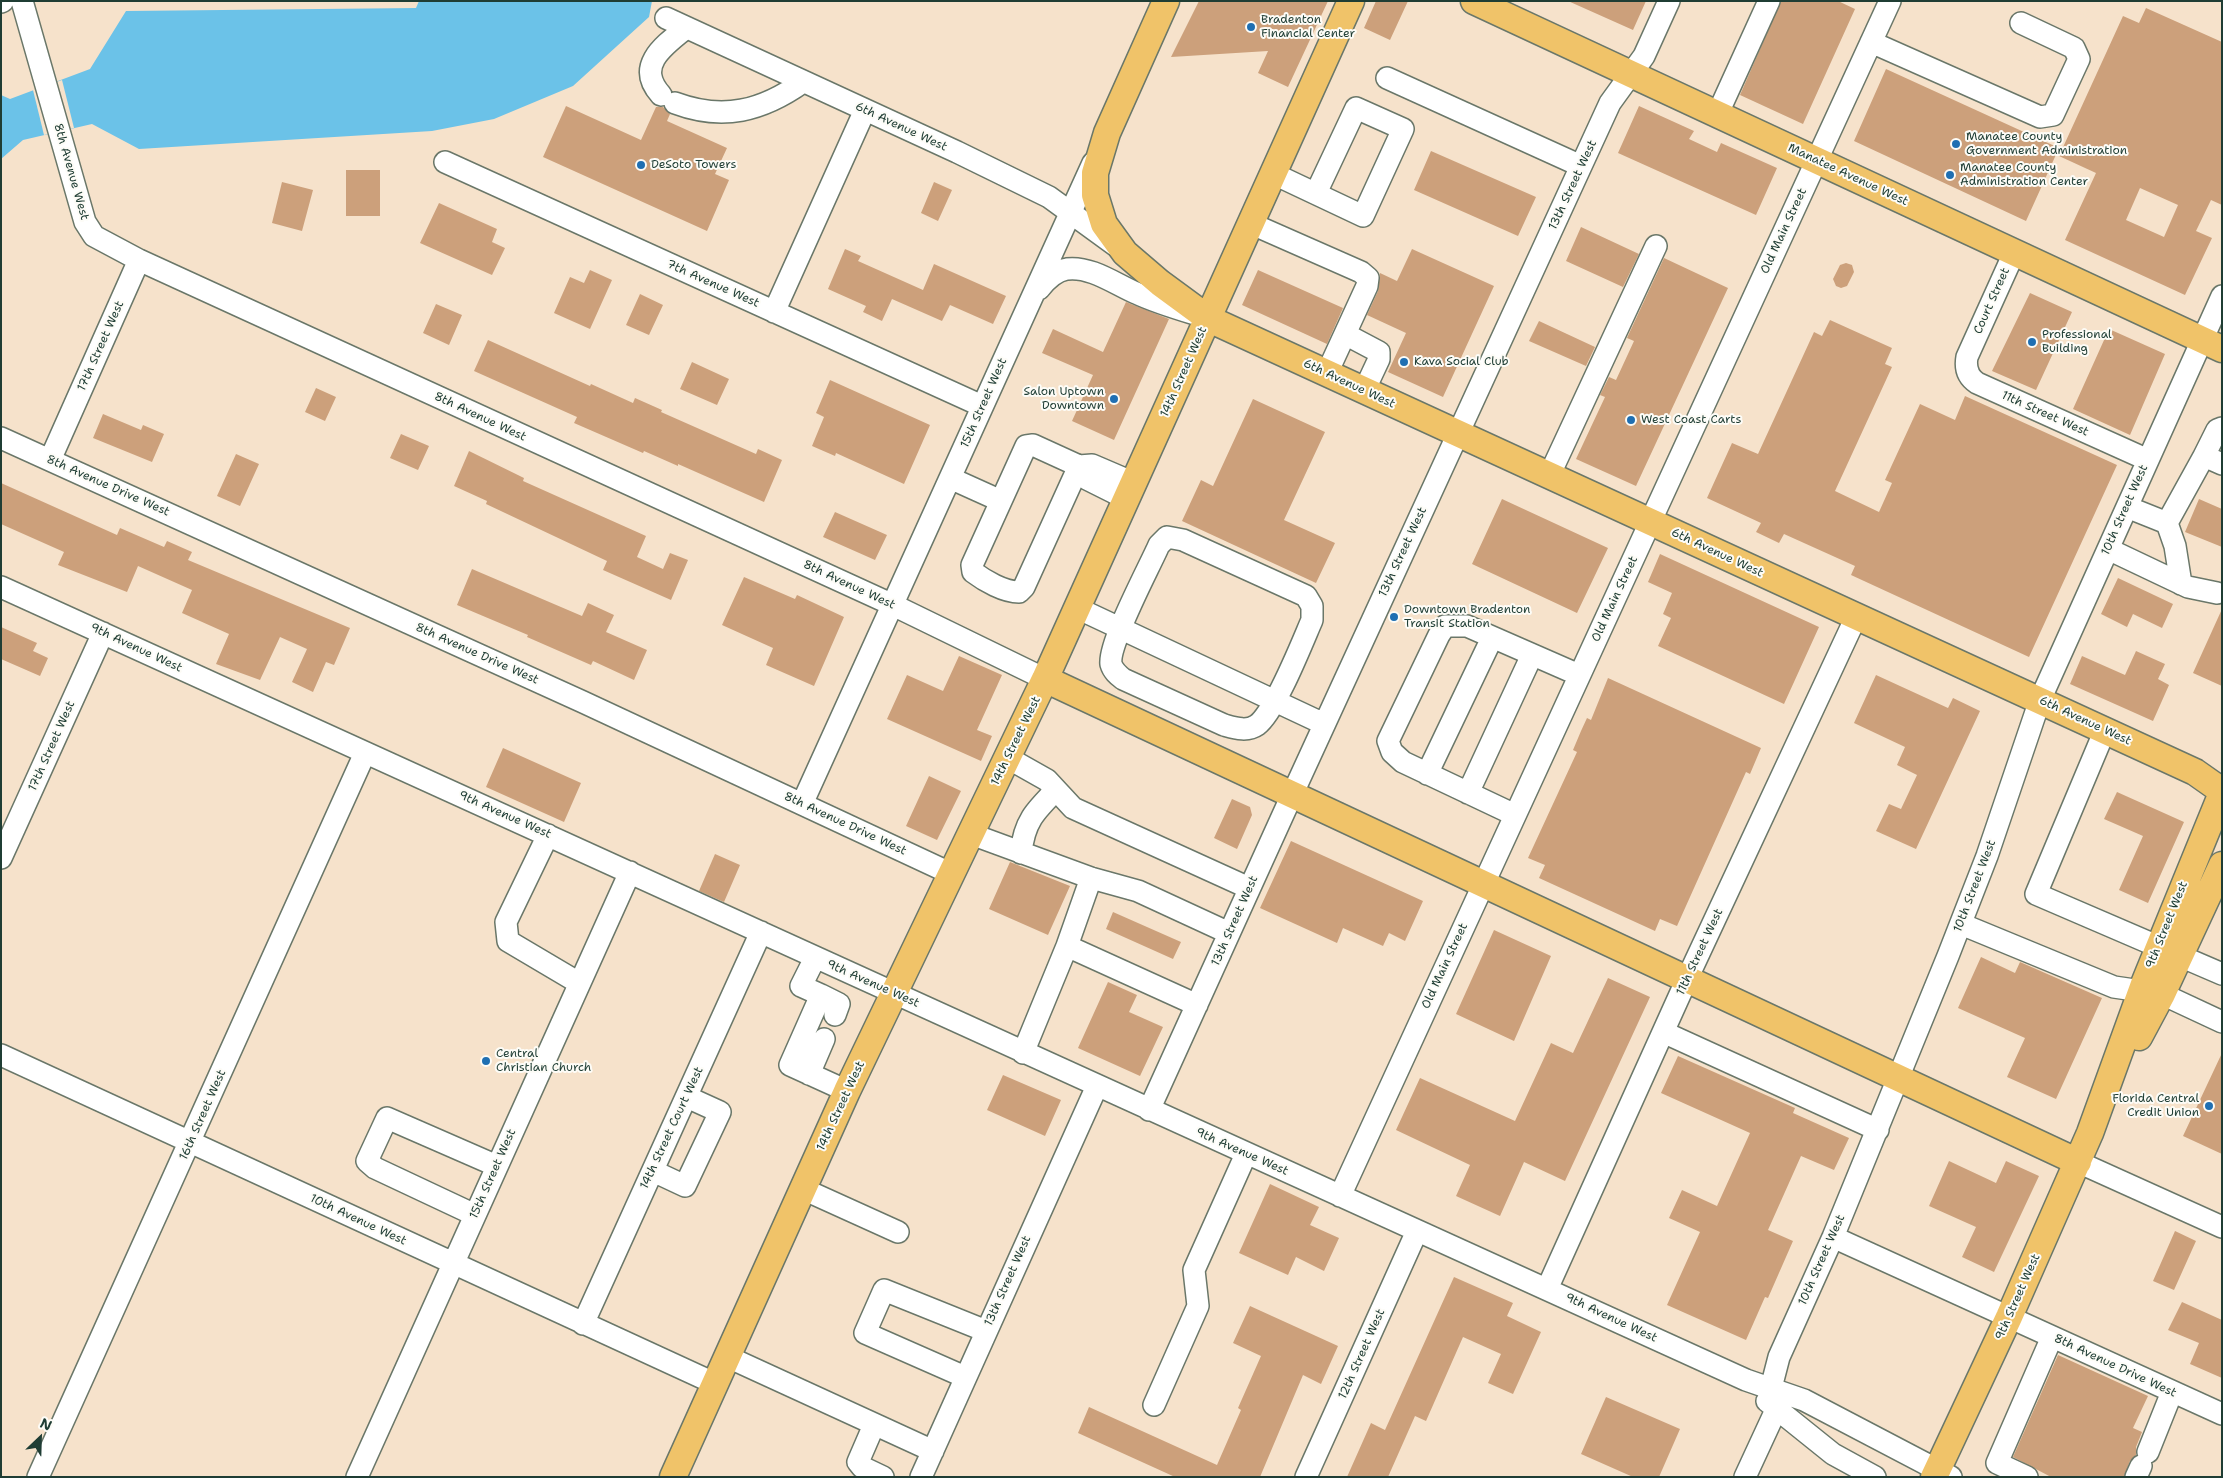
<!DOCTYPE html>
<html>
<head>
<meta charset="utf-8">
<style>
  body { margin:0 }
  #map { position:relative; width:2223px; height:1478px; overflow:hidden; background:#f6e2cb; font-family:"Shantell Sans",sans-serif }
  canvas { display:block }
  .frame { position:absolute; inset:0; border:2px solid #1f3d34; pointer-events:none }
  .north { position:absolute; left:15px; top:1413px; width:50px; height:50px; -webkit-text-stroke:4px #fdfcf7; paint-order:stroke; rotate:24deg; font-size:14px; font-weight:700; line-height:20px; text-align:center; color:#1f3d34 }
  .north::after { content:''; display:block; margin:auto; width:18px; height:22px; background:#1f3d34; clip-path:polygon(50% 0,100% 100%,50% 72%,0 100%) }
</style>
</head>
<body>
<div id="map">
<canvas width="2223" height="1478"></canvas>
<div class="frame"></div>
<div class="north">N</div>
</div>
<script>
const ctx = document.querySelector('canvas').getContext('2d');
ctx.lineJoin = 'round';
function paint(path, color) { ctx.fillStyle = color; ctx.fill(path, 'evenodd'); }
function strokePath(path, color, width, dash) { ctx.strokeStyle = color; ctx.lineWidth = width; ctx.lineCap = dash ? 'butt' : 'round'; ctx.setLineDash(dash || []); ctx.stroke(path); }
function write(font, color, halo, rows, align = 'center') {
  ctx.font = font + ' "Shantell Sans",sans-serif'; ctx.lineWidth = 4; ctx.setLineDash([]); ctx.textBaseline = 'middle'; ctx.strokeStyle = halo; ctx.fillStyle = color; for (const [text, x, y, turn = 0] of rows) {
    ctx.save(); ctx.translate(x, y); ctx.rotate((+turn || 0) * Math.PI / 180); ctx.textAlign = isNaN(turn) ? turn : align; if (halo) ctx.strokeText(text, 0, 0); ctx.fillText(text, 0, 0); ctx.restore();
  }
}
paint(new Path2D(`
  M 419,1 L 652,1 L 649,17 L 573,86 L 494,119 L 432,131 L 139,149 L 92,124 L 23,140 L 1,159 L 1,95 L 10,99 L 90,69 L 126,11 L 416,8 Z`), '#6bc2e8');
paint(new Path2D(`
  M 62,80 L 74,128 L 44,135 L 33,90 Z`), '#f6e2cb');
paint(new Path2D(`
  M 1199,1 L 1328,1 L 1288,87 L 1258,73 L 1268,51 L 1171,57 Z
  M 1376,1 L 1408,1 L 1390,40 L 1364,28 Z
  M 1568,1 L 1646,1 L 1633,30 Z
  M 1781,1 L 1838,1 L 1855,9 L 1803,124 L 1740,95 Z
  M 2146,8 L 2222,42 L 2222,205 L 2211,200 L 2196,231 L 2212,238 L 2185,295 L 2065,240 L 2096,173 L 2059,156 L 2123,16 L 2139,23 ZM 2140,188 L 2178,205 L 2164,237 L 2126,220 Z
  M 1886,69 L 2059,148 L 2026,221 L 1854,141 Z
  M 566,106 L 641,140 L 656,107 L 663,107 L 670,114 L 667,121 L 727,148 L 715,174 L 729,180 L 707,231 L 543,157 Z
  M 1639,106 L 1694,131 L 1689,139 L 1717,152 L 1721,143 L 1777,168 L 1756,215 L 1618,153 Z
  M 1431,151 L 1536,197 L 1518,236 L 1414,190 Z
  M 346,170 L 380,170 L 380,216 L 346,216 Z
  M 282,182 L 313,190 L 302,231 L 272,223 Z
  M 934,182 L 952,190 L 938,221 L 921,213 Z
  M 439,203 L 497,229 L 492,242 L 505,248 L 492,275 L 420,243 Z
  M 1581,227 L 1639,254 L 1623,287 L 1566,261 Z
  M 845,249 L 861,256 L 858,261 L 923,290 L 934,264 L 1006,296 L 993,324 L 950,305 L 942,321 L 892,299 L 882,321 L 863,312 L 866,306 L 828,289 Z
  M 1412,249 L 1494,286 L 1443,397 L 1388,372 L 1406,333 L 1367,315 L 1378,291 L 1380,273 L 1397,281 Z
  M 1664,258 L 1728,288 L 1636,486 L 1576,459 L 1605,397 L 1600,395 L 1609,377 L 1616,380 L 1634,341 L 1627,338 Z
  M 1846,263 L 1852,265 L 1854,272 L 1847,286 L 1841,288 L 1836,286 L 1833,279 L 1840,265 Z
  M 590,270 L 612,280 L 590,329 L 554,313 L 570,277 L 584,283 Z
  M 1258,270 L 1343,308 L 1327,344 L 1242,305 Z
  M 2030,293 L 2072,312 L 2036,390 L 1992,371 Z
  M 640,294 L 663,305 L 649,335 L 626,325 Z
  M 1126,302 L 1169,319 L 1114,440 L 1072,421 L 1093,375 L 1042,353 L 1053,329 L 1103,352 Z
  M 436,304 L 462,315 L 449,345 L 423,333 Z
  M 1830,320 L 1892,348 L 1885,364 L 1892,367 L 1835,491 L 1879,512 L 1892,483 L 1885,480 L 1920,404 L 1955,420 L 1965,396 L 2117,465 L 2029,657 L 1851,575 L 1855,566 L 1784,534 L 1779,543 L 1756,532 L 1761,523 L 1707,498 L 1732,443 L 1758,454 L 1814,332 L 1822,336 Z
  M 1539,321 L 1595,347 L 1586,366 L 1529,341 Z
  M 2109,329 L 2165,354 L 2130,435 L 2073,409 Z
  M 488,340 L 590,386 L 591,384 L 633,403 L 635,398 L 662,410 L 661,412 L 756,454 L 758,449 L 782,460 L 764,502 L 678,464 L 678,466 L 644,451 L 643,453 L 574,423 L 577,417 L 474,371 Z
  M 692,362 L 729,379 L 717,405 L 680,389 Z
  M 830,380 L 930,425 L 904,484 L 836,453 L 835,456 L 812,446 L 824,417 L 816,413 Z
  M 316,388 L 336,397 L 325,421 L 305,412 Z
  M 1253,399 L 1325,432 L 1284,520 L 1335,543 L 1316,583 L 1182,521 L 1201,480 L 1213,486 Z
  M 103,414 L 141,430 L 143,425 L 164,434 L 152,462 L 93,438 Z
  M 401,434 L 429,446 L 418,470 L 390,458 Z
  M 469,451 L 524,478 L 523,481 L 646,536 L 637,557 L 663,569 L 670,553 L 688,560 L 671,600 L 603,570 L 607,561 L 486,504 L 487,501 L 454,486 Z
  M 236,454 L 259,464 L 240,506 L 217,496 Z
  M 1,483 L 117,535 L 120,528 L 164,547 L 167,541 L 192,552 L 188,560 L 350,628 L 334,665 L 326,662 L 313,692 L 292,682 L 307,649 L 280,637 L 260,680 L 216,664 L 229,634 L 182,613 L 192,590 L 138,566 L 127,592 L 58,565 L 64,552 L 1,524 Z
  M 1502,499 L 1608,548 L 1577,613 L 1472,564 Z
  M 2199,499 L 2222,509 L 2222,547 L 2185,532 Z
  M 835,512 L 887,535 L 875,560 L 823,537 Z
  M 1660,554 L 1819,627 L 1784,704 L 1658,646 L 1671,618 L 1663,614 L 1672,593 L 1648,582 Z
  M 472,569 L 582,616 L 588,603 L 614,615 L 606,632 L 647,650 L 634,680 L 593,661 L 591,665 L 527,637 L 528,635 L 457,605 Z
  M 744,577 L 795,599 L 797,595 L 844,617 L 814,686 L 766,665 L 773,648 L 722,625 Z
  M 2118,578 L 2173,604 L 2162,628 L 2133,614 L 2127,627 L 2101,614 Z
  M 2222,609 L 2222,686 L 2193,673 Z
  M 1,627 L 37,643 L 33,651 L 48,658 L 40,676 L 1,659 Z
  M 2136,651 L 2165,664 L 2158,679 L 2169,685 L 2153,721 L 2070,684 L 2082,656 L 2125,675 Z
  M 959,656 L 1002,675 L 977,730 L 992,736 L 981,761 L 887,719 L 907,675 L 943,691 Z
  M 1876,675 L 1948,708 L 1953,698 L 1980,711 L 1916,849 L 1876,831 L 1889,804 L 1901,809 L 1917,775 L 1897,765 L 1905,747 L 1854,723 Z
  M 1608,678 L 1761,748 L 1750,774 L 1746,772 L 1677,926 L 1660,919 L 1655,931 L 1539,878 L 1545,865 L 1528,858 L 1577,752 L 1573,750 L 1581,731 L 1587,718 L 1591,720 Z
  M 503,748 L 581,783 L 564,822 L 486,787 Z
  M 929,776 L 961,791 L 937,840 L 906,826 Z
  M 2117,792 L 2184,822 L 2148,903 L 2119,890 L 2143,836 L 2104,819 Z
  M 1232,799 L 1250,807 L 1252,815 L 1237,849 L 1214,838 Z
  M 1291,841 L 1423,901 L 1405,941 L 1389,933 L 1383,946 L 1343,928 L 1337,943 L 1260,908 Z
  M 715,854 L 740,865 L 724,902 L 699,891 Z
  M 1010,862 L 1070,886 L 1048,935 L 989,909 Z
  M 1113,912 L 1181,942 L 1173,959 L 1106,929 Z
  M 1494,930 L 1551,956 L 1514,1041 L 1456,1014 Z
  M 1981,957 L 2015,973 L 2020,962 L 2102,998 L 2056,1099 L 2007,1077 L 2025,1038 L 1958,1008 Z
  M 1608,978 L 1650,997 L 1565,1181 L 1524,1162 L 1500,1216 L 1456,1196 L 1470,1165 L 1396,1130 L 1420,1078 L 1515,1121 L 1551,1043 L 1573,1053 Z
  M 1108,982 L 1137,995 L 1129,1012 L 1163,1027 L 1140,1076 L 1078,1048 Z
  M 2222,1053 L 2222,1154 L 2183,1136 Z
  M 1678,1056 L 1795,1108 L 1793,1113 L 1849,1138 L 1834,1170 L 1801,1156 L 1768,1230 L 1793,1241 L 1768,1298 L 1765,1297 L 1746,1340 L 1667,1305 L 1700,1232 L 1669,1218 L 1682,1190 L 1717,1206 L 1750,1133 L 1661,1093 Z
  M 1003,1075 L 1061,1100 L 1045,1136 L 987,1110 Z
  M 1949,1161 L 1996,1183 L 2006,1161 L 2039,1176 L 1994,1272 L 1962,1257 L 1976,1227 L 1929,1206 Z
  M 1270,1184 L 1319,1207 L 1310,1225 L 1339,1238 L 1324,1271 L 1296,1257 L 1288,1275 L 1239,1253 Z
  M 2175,1231 L 2196,1241 L 2174,1290 L 2153,1281 Z
  M 1454,1277 L 1513,1303 L 1507,1316 L 1541,1332 L 1513,1394 L 1488,1383 L 1501,1354 L 1463,1337 L 1426,1421 L 1415,1416 L 1388,1477 L 1347,1477 L 1371,1423 L 1385,1430 Z
  M 2182,1302 L 2222,1320 L 2222,1378 L 2190,1364 L 2199,1343 L 2168,1330 Z
  M 1250,1306 L 1338,1346 L 1321,1384 L 1303,1375 L 1260,1477 L 1175,1477 L 1078,1433 L 1089,1407 L 1217,1465 L 1241,1410 L 1238,1408 L 1261,1356 L 1233,1343 Z
  M 2058,1355 L 2148,1396 L 2133,1428 L 2142,1432 L 2136,1447 L 2136,1455 L 2130,1461 L 2124,1477 L 2051,1477 L 2013,1457 Z
  M 1606,1397 L 1680,1429 L 1659,1477 L 1633,1477 L 1581,1454 Z`), '#cca07b');
const minor = new Path2D(`
  M 22,1 L 85,222 L 94,236 L 139,260 L 893,605 L 1045,679
  M 1,2 L 3,1
  M 666,18 L 957,152 L 1049,197 L 1115,245
  M 1871,42 L 2040,117 L 2053,115 L 2079,59 L 2074,48 L 2021,23
  M 1387,78 L 1581,166
  M 661,95 C 635,66 663,46 686,28
  M 675,103 C 723,121 762,111 803,82
  M 1718,113 L 1769,1
  M 445,162 L 982,406
  M 1274,174 L 1363,216 L 1403,129 L 1356,108 L 1316,193
  M 1252,224 L 1361,272 L 1368,278 L 1367,286 L 1327,373
  M 2014,253 L 1967,357 C 1965,368 1968,377 1977,383 L 2148,460
  M 1039,289 C 1046,280 1055,271 1067,269 C 1091,266 1115,284 1136,293 C 1155,302 1175,308 1195,314
  M 774,312 L 865,110
  M 1345,334 L 1379,352 L 1379,359 L 1364,391
  M 1,438 L 583,702 L 952,874
  M 1033,445 L 1079,466 L 1024,587 L 1019,592 C 1004,592 985,581 973,572 L 972,565 L 1026,446 Z
  M 2204,456 L 2217,430 L 2222,428
  M 50,460 L 139,260
  M 1549,476 L 1656,246
  M 950,478 L 1001,501
  M 1127,499 L 1087,479 L 1079,466 L 1092,465 L 1134,483
  M 2127,507 L 2167,523 L 2175,546 L 2181,584
  M 2167,523 L 2204,456 L 2222,464
  M 1167,537 L 1183,540 L 1306,596 L 1312,606 L 1312,620 C 1302,643 1275,712 1257,725 C 1247,732 1235,728 1224,725 L 1123,679 C 1118,675 1113,671 1111,664 C 1108,644 1149,568 1159,545 Z
  M 2108,549 L 2188,587 L 2217,593
  M 1,587 L 1746,1380 L 1804,1400 L 1951,1477
  M 1077,608 L 1324,724
  M 2105,730 L 2036,894 L 2222,974
  M 1008,758 L 1047,780 L 1073,808 L 1249,888
  M 1427,774 L 1492,638
  M 1468,793 L 1532,655
  M 802,804 L 1093,163
  M 1515,815 L 1403,762 L 1392,752 L 1388,741 L 1439,635 L 1445,626 L 1467,626 L 1579,675
  M 971,834 L 1091,878 L 1138,891 L 1229,933
  M 548,835 L 506,922 L 508,941 L 579,983
  M 1021,853 C 1024,822 1035,811 1056,790
  M 1,858 L 103,633
  M 1961,924 L 2114,987 L 2162,994 L 2222,1022
  M 1067,946 L 1197,1005
  M 815,958 L 801,986 L 821,995 L 790,1065 L 847,1091
  M 821,995 L 839,1004 L 835,1015
  M 1663,1032 L 1878,1130
  M 1023,1053 L 1067,946 L 1091,878
  M 1,1055 L 716,1384
  M 809,1074 L 824,1039
  M 1149,1110 L 1292,795 L 1610,103 L 1644,56 L 1669,1
  M 2078,1162 L 2222,1227
  M 653,1171 L 685,1186 L 720,1112 L 687,1097
  M 803,1189 L 898,1232
  M 1340,1196 L 1890,1
  M 475,1215 L 375,1168 L 367,1161 L 387,1118 L 497,1166
  M 1833,1237 L 2222,1414
  M 1547,1289 L 1687,979 L 1856,617
  M 583,1324 L 761,932
  M 728,1357 L 933,1451
  M 965,1377 L 865,1333 L 884,1290 L 986,1331
  M 1767,1401 L 1833,1454 L 1875,1477
  M 1154,1405 L 1198,1306 L 1194,1270 L 1246,1154
  M 874,1425 L 858,1462 L 862,1467 L 883,1477
  M 2148,1452 L 2172,1392
  M 38,1477 L 365,753
  M 357,1477 L 630,872
  M 921,1477 L 1097,1086
  M 1306,1477 L 1417,1231
  M 1745,1477 L 1776,1410 L 1771,1388 L 1779,1357 L 1833,1237 L 1948,956 L 1987,856 L 2040,700 L 2222,296
  M 2027,1477 L 1997,1463 L 2052,1337
  M 2136,1477 L 2141,1466`);
const major = new Path2D(`
  M 1166,1 L 1107,133 L 1095,173 L 1095,195 L 1104,224 L 1125,253 L 1160,283 L 1209,319 L 2195,772 L 2222,791
  M 1474,1 L 2222,349
  M 1045,679 L 2078,1162
  M 2139,1037 L 2162,994 L 2222,865
  M 673,1477 L 847,1091 L 1045,679 L 1351,1
  M 1934,1477 L 2009,1317 L 2090,1133 L 2144,984 L 2222,793`);
strokePath(minor, '#6a7769', 24);
strokePath(major, '#6a7769', 29);
strokePath(minor, '#fff', 21);
strokePath(major, '#f0c369', 26);
for (const [x, y, r, color] of [
  [1251,27,5,"#1f6fb2"],
  [1956,144,5,"#1f6fb2"],
  [641,165,5,"#1f6fb2"],
  [1950,175,5,"#1f6fb2"],
  [2032,342,5,"#1f6fb2"],
  [1404,362,5,"#1f6fb2"],
  [1114,399,5,"#1f6fb2"],
  [1631,420,5,"#1f6fb2"],
  [1394,617,5,"#1f6fb2"],
  [486,1061,5,"#1f6fb2"],
  [2209,1106,5,"#1f6fb2"]
]) { const dot = new Path2D(); dot.arc(x, y, r, 0, 2 * Math.PI); ctx.fillStyle = color; ctx.fill(dot); strokePath(dot, '#fdfcf7', 2); }
write('12px', '#1f3d34', '#fdfcf7', [
  ["Bradenton",1261,20],
  ["Financial Center",1261,34],
  ["Manatee County",1966,137],
  ["Government Administration",1966,151],
  ["DeSoto Towers",651,165],
  ["Manatee County",1960,168],
  ["Administration Center",1960,182],
  ["Professional",2042,335],
  ["Building",2042,349],
  ["Kava Social Club",1414,362],
  ["Salon Uptown",1104,392,"right"],
  ["Downtown",1104,406,"right"],
  ["West Coast Carts",1641,420],
  ["Downtown Bradenton",1404,610],
  ["Transit Station",1404,624],
  ["Central",496,1054],
  ["Christian Church",496,1068],
  ["Florida Central",2199,1099,"right"],
  ["Credit Union",2199,1113,"right"]
], 'left');
write('12px', '#1f3d34', '#fdfcf7', [
  ["6th Avenue West",901,127,25],
  ["8th Avenue West",71,172,74],
  ["Manatee Avenue West",1848,175,25],
  ["13th Street West",1573,185,-65],
  ["Old Main Street",1784,231,-65],
  ["7th Avenue West",713,284,24],
  ["Court Street",1992,301,-66],
  ["17th Street West",101,346,-66],
  ["14th Street West",1184,372,-66],
  ["6th Avenue West",1349,384,25],
  ["15th Street West",984,403,-66],
  ["11th Street West",2045,414,24],
  ["8th Avenue West",480,417,25],
  ["8th Avenue Drive West",108,486,24],
  ["10th Street West",2125,510,-66],
  ["13th Street West",1403,552,-65],
  ["6th Avenue West",1717,553,25],
  ["8th Avenue West",849,585,25],
  ["Old Main Street",1615,599,-65],
  ["9th Avenue West",136,648,25],
  ["8th Avenue Drive West",477,654,24],
  ["6th Avenue West",2085,721,25],
  ["14th Street West",1016,741,-64],
  ["17th Street West",52,746,-66],
  ["9th Avenue West",505,815,24],
  ["8th Avenue Drive West",845,824,25],
  ["10th Street West",1975,886,-69],
  ["13th Street West",1235,921,-66],
  ["9th Street West",2167,925,-68],
  ["11th Street West",1700,952,-65],
  ["Old Main Street",1445,966,-65],
  ["9th Avenue West",873,984,24],
  ["14th Street West",841,1106,-65],
  ["16th Street West",203,1115,-66],
  ["14th Street Court West",672,1128,-65],
  ["9th Avenue West",1242,1152,24],
  ["15th Street West",493,1174,-66],
  ["10th Avenue West",358,1220,25],
  ["10th Street West",1822,1260,-66],
  ["13th Street West",1008,1281,-66],
  ["9th Street West",2018,1297,-66],
  ["9th Avenue West",1611,1318,25],
  ["12th Street West",1362,1354,-66],
  ["8th Avenue Drive West",2115,1366,25]
]);
</script>
</body>
</html>
